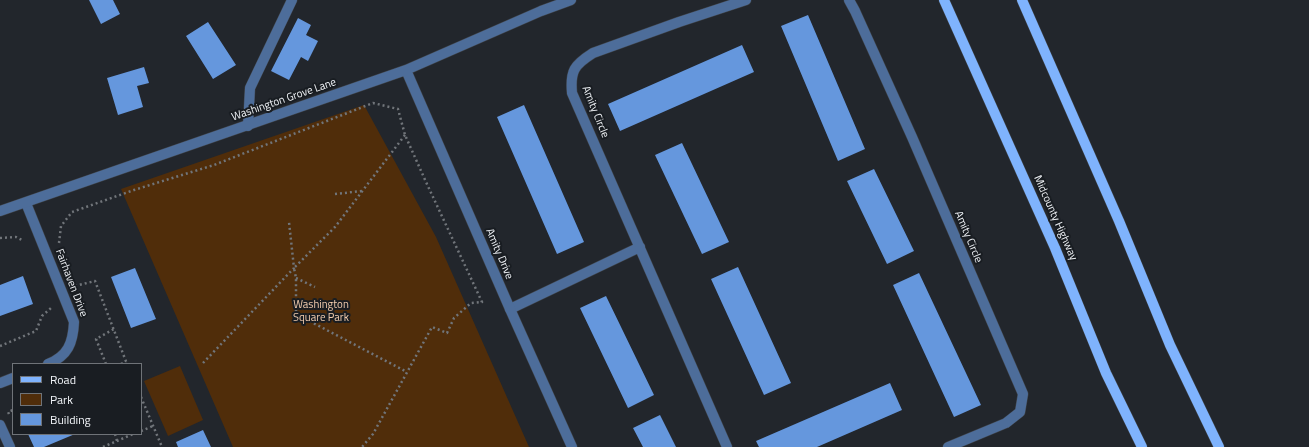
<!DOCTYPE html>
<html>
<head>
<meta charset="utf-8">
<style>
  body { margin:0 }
  #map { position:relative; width:1309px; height:447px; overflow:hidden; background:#22262c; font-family:"Titillium Web",sans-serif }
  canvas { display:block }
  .legend { position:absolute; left:12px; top:363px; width:130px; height:72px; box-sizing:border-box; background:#191d22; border:1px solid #6f7378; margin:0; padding:5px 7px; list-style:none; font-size:12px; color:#f1f4f8 }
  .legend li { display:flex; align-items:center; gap:8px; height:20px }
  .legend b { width:20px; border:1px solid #6f7378 }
</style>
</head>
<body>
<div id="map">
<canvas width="1309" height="447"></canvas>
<ul class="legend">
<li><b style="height:5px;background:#7fb3fd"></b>Road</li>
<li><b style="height:11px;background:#502d0a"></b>Park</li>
<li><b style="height:11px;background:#6597dd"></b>Building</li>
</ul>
</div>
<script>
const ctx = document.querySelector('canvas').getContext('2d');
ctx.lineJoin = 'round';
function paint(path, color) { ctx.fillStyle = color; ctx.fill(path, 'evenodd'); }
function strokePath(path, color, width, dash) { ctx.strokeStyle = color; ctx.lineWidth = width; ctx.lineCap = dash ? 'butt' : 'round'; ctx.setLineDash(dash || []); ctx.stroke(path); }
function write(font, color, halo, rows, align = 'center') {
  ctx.font = font + ' "Titillium Web",sans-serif'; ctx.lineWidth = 4; ctx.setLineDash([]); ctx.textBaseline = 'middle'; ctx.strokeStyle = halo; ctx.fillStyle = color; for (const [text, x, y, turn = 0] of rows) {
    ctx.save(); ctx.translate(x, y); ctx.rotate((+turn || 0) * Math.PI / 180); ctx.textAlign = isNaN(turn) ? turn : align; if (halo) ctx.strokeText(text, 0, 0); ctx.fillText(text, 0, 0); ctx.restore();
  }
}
paint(new Path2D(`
  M 364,105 L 436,237 L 529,447 L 233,447 L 121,189 Z
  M 180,366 L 203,420 L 168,436 L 144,381 Z`), '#502d0a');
paint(new Path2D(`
  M 89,0 L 113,0 L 120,14 L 101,24 Z
  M 808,15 L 865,149 L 838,161 L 781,26 Z
  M 298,18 L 311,25 L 306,35 L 318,41 L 308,61 L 301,57 L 289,80 L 271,71 Z
  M 208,22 L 236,65 L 213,79 L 186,36 Z
  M 742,45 L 754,72 L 620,131 L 608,104 Z
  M 144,67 L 149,83 L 137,86 L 143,107 L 118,115 L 107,78 Z
  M 524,105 L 584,242 L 557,254 L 497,117 Z
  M 682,143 L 729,242 L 702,254 L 655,155 Z
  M 874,169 L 914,251 L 887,264 L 847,181 Z
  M 738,267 L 791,383 L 764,395 L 711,279 Z
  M 135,268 L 156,319 L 131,328 L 111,277 Z
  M 919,273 L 981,405 L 954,417 L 893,285 Z
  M 23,276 L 33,304 L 0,316 L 0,285 Z
  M 606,296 L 654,395 L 628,408 L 580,308 Z
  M 890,383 L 902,410 L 817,447 L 759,447 L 756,441 Z
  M 660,415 L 676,447 L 643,447 L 633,428 Z
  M 203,430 L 211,447 L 178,447 L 176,442 Z
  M 28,434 L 75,434 L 44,447 L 34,447 Z`), '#6597dd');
const minor = new Path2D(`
  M 849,0 L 855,11 L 912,137 L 1023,394 L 1020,412 L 1006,423 L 948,447
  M 248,126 L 250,88 L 292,0
  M 26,203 L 74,322 C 73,343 68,356 48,364
  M 510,309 L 640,247
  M 0,383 L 13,378
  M 0,425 L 10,447
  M 727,447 L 572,93 C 570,71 574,65 593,53 L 679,22 L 746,0`);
const tertiary = new Path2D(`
  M 406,70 L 510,309 L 572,447
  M 0,211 L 406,70 L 541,11 L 571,0`);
const primary = new Path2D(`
  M 944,0 L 1055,248 L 1106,373 L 1142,447
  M 1022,0 L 1119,221 L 1170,345 L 1219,447`);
strokePath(minor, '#3f4349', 11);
strokePath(tertiary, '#3f4349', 11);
strokePath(primary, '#3f4349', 11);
strokePath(new Path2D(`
  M 405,135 L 335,227 L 294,268 L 296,278 L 296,314 L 407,372
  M 335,194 L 362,191
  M 0,238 L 16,237 L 24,241
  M 59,243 L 61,226 L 72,212 L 134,190 L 214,165 L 373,103 L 398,109 L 405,135 L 426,182 L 482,302 L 471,303 L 454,318 L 447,333 L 432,327 L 373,434 L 362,447
  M 296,278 L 315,287
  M 75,286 L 95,281 L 127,364
  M 0,346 L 36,331 L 42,316 L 51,308 L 50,306
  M 203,363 L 294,268 L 289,222
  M 106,364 L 96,339 L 114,329
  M 121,364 L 126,362
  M 141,397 L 162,447
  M 9,414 L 8,412 L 13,410
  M 141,431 L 153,426
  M 115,434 L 117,441
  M 103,447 L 133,434`), '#71757a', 2.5, [2, 3]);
strokePath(minor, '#4d6d9a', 10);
strokePath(tertiary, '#4d6d9a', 10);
strokePath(primary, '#7fb3fd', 10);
write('11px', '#f1f4f8', '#191d22', [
  ["Washington Grove Lane",284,100,-19],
  ["Amity Circle",595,112,68],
  ["Midcounty Highway",1055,218,66],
  ["Amity Circle",968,237,67],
  ["Amity Drive",499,254,67],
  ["Fairhaven Drive",71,283,69]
]);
write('11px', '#f3cdae', '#191d22', [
  ["Washington",321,305],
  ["Square Park",321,318]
]);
</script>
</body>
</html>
